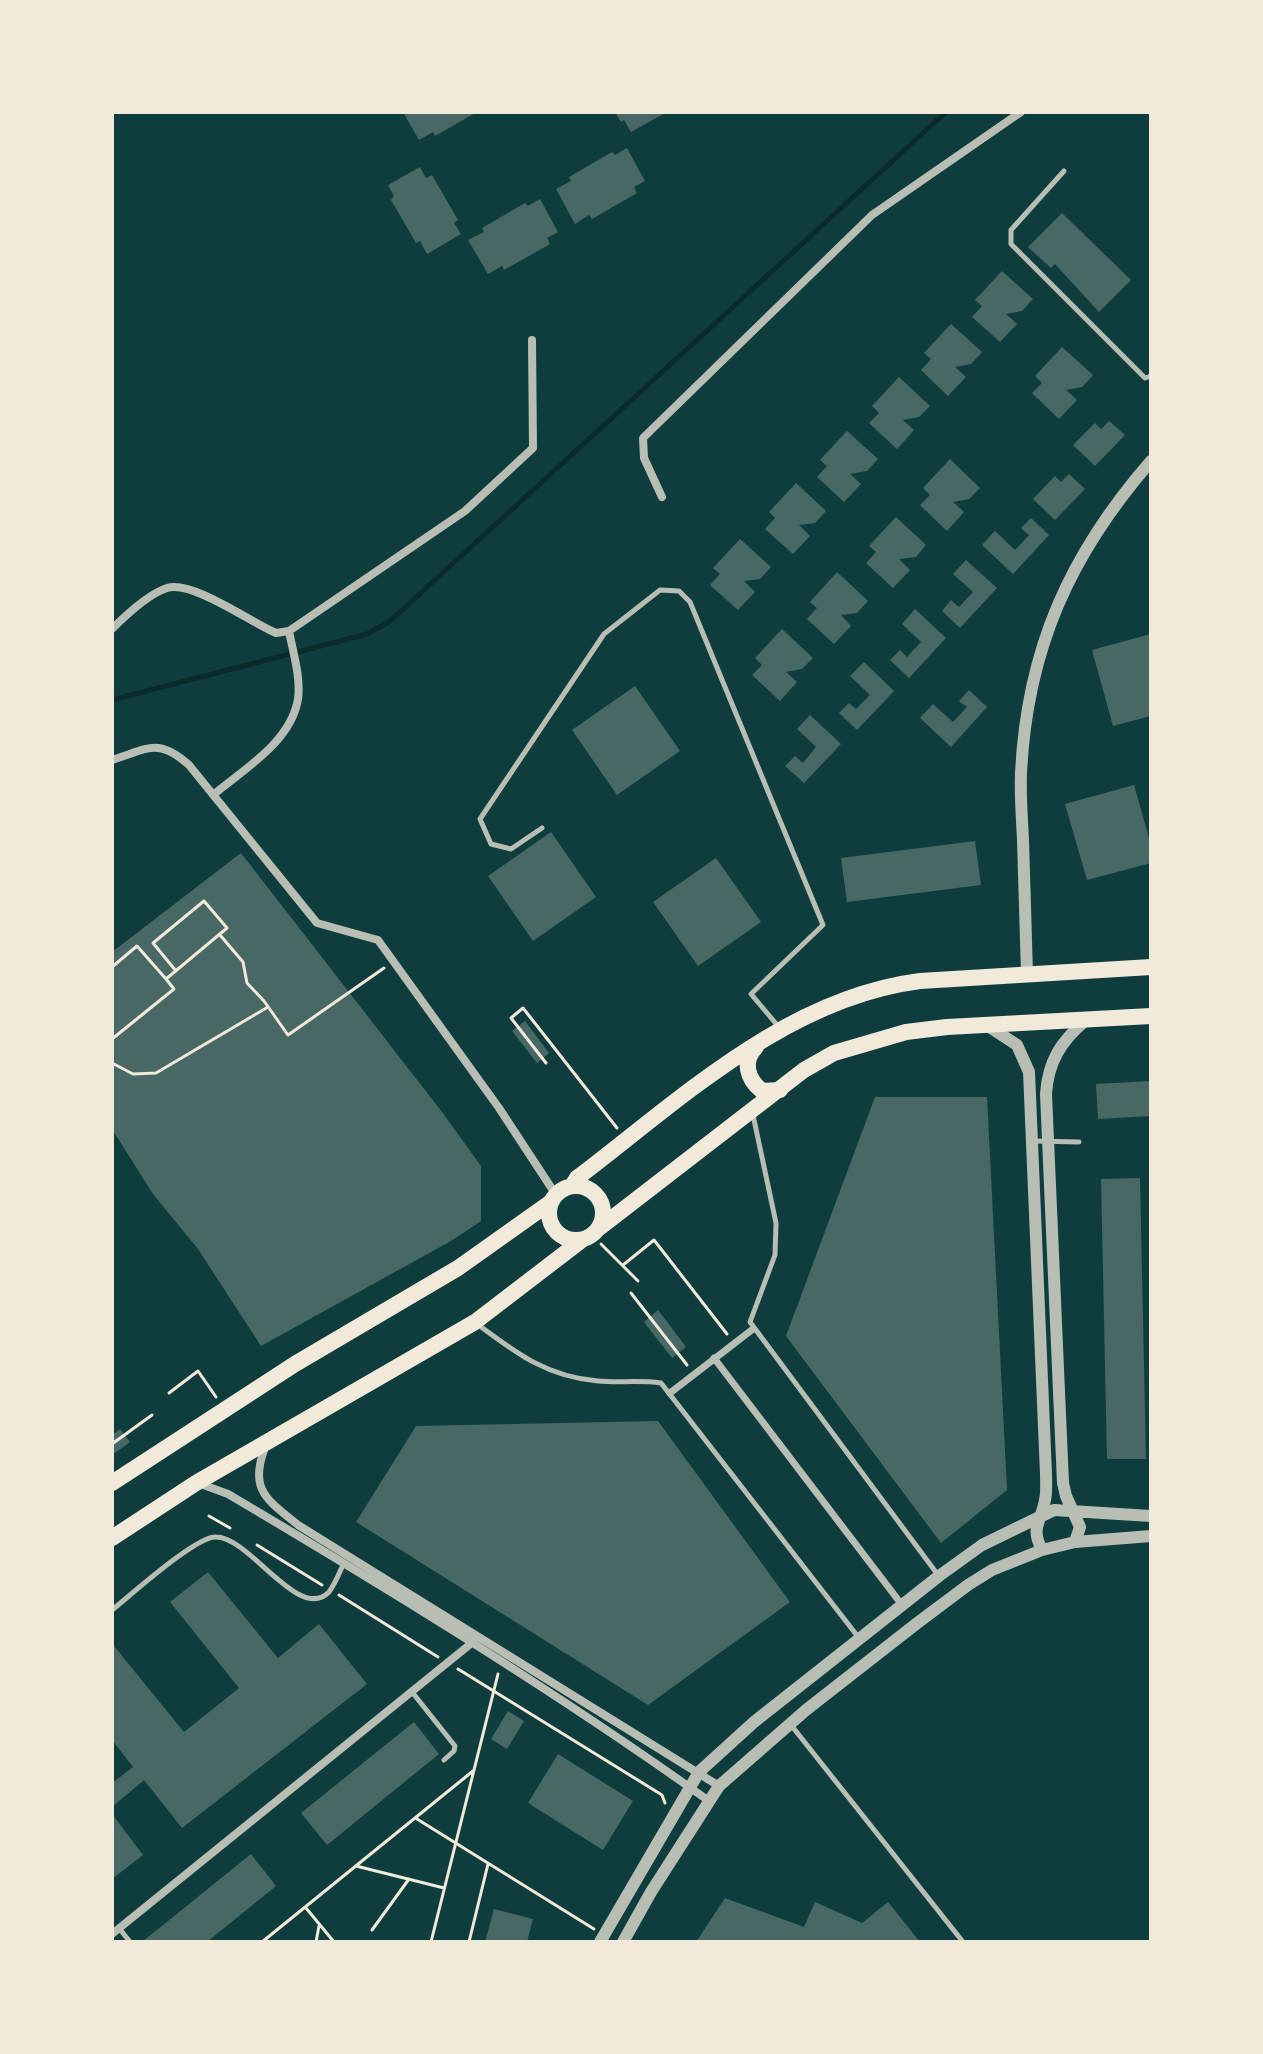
<!DOCTYPE html>
<html>
<head>
<meta charset="utf-8">
<style>
  body { margin:0 }
  #map { position:relative; width:1263px; height:2054px; overflow:hidden; background:#0f3d3e; font-family:Arial,sans-serif }
  canvas { display:block }
  .frame { position:absolute; inset:0; border:114px solid #f1e9da; pointer-events:none }
</style>
</head>
<body>
<div id="map">
<canvas width="1263" height="2054"></canvas>
<div class="frame"></div>
</div>
<script>
const ctx = document.querySelector('canvas').getContext('2d');
ctx.lineJoin = 'round';
function strokePath(path, color, width, dash) { ctx.strokeStyle = color; ctx.lineWidth = width; ctx.lineCap = dash ? 'butt' : 'round'; ctx.setLineDash(dash || []); ctx.stroke(path); }
function paint(path, color) { ctx.fillStyle = color; ctx.fill(path, 'evenodd'); }
strokePath(new Path2D(`
  M 112,700 L 367,634 L 389,622 L 946,112`), '#0a2a2b', 5);
paint(new Path2D(`
  M 403,112 L 477,112 L 435,136 L 433,132 L 419,140 Z
  M 615,112 L 667,112 L 631,132 L 624,120 L 621,122 Z
  M 627,148 L 645,181 L 634,187 L 637,193 L 592,219 L 589,215 L 575,224 L 556,189 L 571,181 L 569,177 L 612,152 L 615,155 Z
  M 420,167 L 426,178 L 432,175 L 458,220 L 454,223 L 461,234 L 427,254 L 420,241 L 416,243 L 391,200 L 394,196 L 388,185 Z
  M 540,199 L 558,232 L 547,238 L 550,244 L 504,270 L 502,266 L 488,274 L 468,240 L 484,232 L 482,228 L 525,203 L 528,206 Z
  M 1062,213 L 1131,280 L 1099,312 L 1055,264 L 1051,268 L 1028,247 Z
  M 1002,271 L 1033,299 L 1022,311 L 1006,314 L 1017,324 L 1000,342 L 972,317 L 982,306 L 975,300 Z
  M 951,324 L 982,352 L 971,364 L 955,367 L 966,377 L 948,396 L 921,370 L 931,359 L 924,353 Z
  M 1062,347 L 1093,375 L 1082,387 L 1066,390 L 1077,400 L 1059,419 L 1032,393 L 1042,383 L 1035,376 Z
  M 899,377 L 930,406 L 919,417 L 903,420 L 914,430 L 897,449 L 869,423 L 879,413 L 872,406 Z
  M 1109,421 L 1125,435 L 1095,466 L 1073,445 L 1095,423 L 1101,429 Z
  M 847,431 L 878,459 L 867,471 L 850,474 L 861,484 L 844,502 L 817,477 L 827,466 L 820,460 Z
  M 950,459 L 980,488 L 969,499 L 953,502 L 964,512 L 947,531 L 920,505 L 930,495 L 923,488 Z
  M 1069,474 L 1085,489 L 1055,520 L 1033,499 L 1055,476 L 1061,482 Z
  M 796,483 L 826,511 L 815,523 L 799,525 L 810,536 L 793,554 L 765,529 L 775,518 L 769,512 Z
  M 896,517 L 926,545 L 916,557 L 899,559 L 910,570 L 893,588 L 866,563 L 876,552 L 869,546 Z
  M 1031,518 L 1049,535 L 1013,574 L 982,545 L 995,531 L 1015,550 L 1029,535 L 1021,528 Z
  M 740,539 L 771,567 L 760,579 L 744,581 L 755,592 L 738,610 L 710,585 L 720,574 L 713,568 Z
  M 966,560 L 997,588 L 960,628 L 942,611 L 951,600 L 959,607 L 973,592 L 953,574 Z
  M 837,572 L 868,601 L 857,613 L 841,615 L 851,626 L 834,644 L 807,619 L 817,608 L 810,602 Z
  M 915,609 L 946,638 L 909,678 L 890,660 L 900,650 L 907,657 L 921,642 L 902,624 Z
  M 782,629 L 813,658 L 802,669 L 786,672 L 797,682 L 780,701 L 752,675 L 762,665 L 755,658 Z
  M 1151,634 L 1151,716 L 1113,726 L 1092,650 Z
  M 864,662 L 894,691 L 857,730 L 839,713 L 849,703 L 856,709 L 870,695 L 850,676 Z
  M 635,686 L 680,751 L 617,795 L 572,730 Z
  M 969,690 L 987,707 L 951,747 L 920,718 L 933,704 L 953,722 L 967,707 L 959,701 Z
  M 810,715 L 841,744 L 804,783 L 785,766 L 795,756 L 803,763 L 816,747 L 797,729 Z
  M 1134,785 L 1151,845 L 1151,863 L 1087,880 L 1065,804 Z
  M 551,832 L 596,897 L 533,941 L 488,876 Z
  M 975,841 L 981,885 L 847,902 L 841,858 Z
  M 241,853 L 442,1112 L 481,1166 L 481,1221 L 451,1241 L 261,1346 L 198,1249 L 153,1194 L 112,1129 L 112,952 Z
  M 716,858 L 761,922 L 698,966 L 653,902 Z
  M 525,1021 L 549,1053 L 537,1063 L 512,1031 Z
  M 1151,1081 L 1151,1116 L 1098,1119 L 1096,1084 Z
  M 875,1097 L 987,1097 L 1007,1490 L 941,1543 L 786,1336 Z
  M 1140,1178 L 1146,1459 L 1107,1459 L 1101,1179 Z
  M 658,1310 L 686,1347 L 672,1358 L 644,1322 Z
  M 658,1421 L 790,1602 L 648,1705 L 356,1522 L 416,1426 Z
  M 120,1429 L 130,1442 L 112,1455 L 112,1435 Z
  M 208,1572 L 278,1658 L 319,1624 L 367,1684 L 182,1828 L 144,1780 L 112,1807 L 112,1783 L 133,1767 L 112,1740 L 112,1647 L 114,1646 L 184,1732 L 239,1688 L 170,1602 Z
  M 508,1711 L 524,1721 L 507,1749 L 491,1739 Z
  M 414,1722 L 439,1754 L 327,1845 L 301,1813 Z
  M 558,1754 L 633,1801 L 603,1850 L 528,1803 Z
  M 112,1814 L 143,1855 L 112,1879 Z
  M 251,1854 L 276,1886 L 207,1942 L 142,1942 Z
  M 725,1898 L 804,1927 L 815,1902 L 862,1923 L 888,1902 L 920,1942 L 696,1942 Z
  M 494,1909 L 533,1919 L 527,1942 L 485,1942 Z`), '#486865');
strokePath(new Path2D(`
  M 220,935 L 243,962 L 247,983 L 264,1001 L 288,1035 L 384,968
  M 112,967 L 137,946 L 166,979
  M 112,1039 L 174,989 L 166,979 L 227,928 L 204,901 L 153,943 L 176,971
  M 112,1063 L 133,1074 L 156,1073 L 268,1007
  M 546,1063 L 511,1018 L 523,1008 L 617,1128
  M 601,1244 L 638,1281
  M 623,1265 L 654,1240 L 727,1334
  M 631,1293 L 687,1365
  M 169,1393 L 198,1371 L 216,1397
  M 112,1444 L 152,1415
  M 209,1516 L 230,1528
  M 257,1545 L 322,1585
  M 339,1595 L 438,1657
  M 458,1669 L 662,1795 L 665,1803
  M 417,1819 L 594,1929
  M 356,1866 L 444,1888
  M 306,1908 L 334,1942
  M 372,1930 L 409,1879
  M 262,1942 L 473,1771
  M 316,1942 L 319,1926
  M 431,1942 L 498,1674
  M 469,1942 L 488,1864`), '#f1e9da', 3);
strokePath(new Path2D(`
  M 1064,171 L 1011,230 L 1011,244 L 1145,378 L 1151,376
  M 542,828 L 511,849 L 491,844 L 480,819 L 604,634 L 660,590 L 679,591 L 690,602 L 823,925 L 751,994 L 778,1026
  M 753,1115 L 776,1223 L 775,1255 L 750,1322 L 938,1575
  M 1034,1141 L 1079,1142
  M 476,1323 C 516,1353 547,1377 598,1381 C 619,1383 640,1380 661,1383 L 859,1638
  M 112,1610 C 131,1595 196,1536 216,1537 C 250,1537 299,1623 329,1592 C 335,1584 339,1574 343,1565
  M 412,1692 L 455,1746 L 454,1751 L 444,1760
  M 791,1725 L 963,1942
  M 119,1928 L 130,1942`), '#b8beb3', 5);
strokePath(new Path2D(`
  M 714,1358 L 902,1605
  M 670,1393 L 753,1329`), '#b8beb3', 7);
strokePath(new Path2D(`
  M 662,497 L 644,458 L 643,438 L 872,215 L 1021,112
  M 112,629 C 127,614 148,594 167,588 C 192,580 250,622 276,633 L 289,631 L 465,511 L 533,448 L 532,340
  M 112,760 C 148,749 158,737 189,765 L 317,923 L 378,940 L 499,1108 L 556,1195
  M 213,795 C 244,769 291,742 298,699 C 301,677 293,653 289,631
  M 266,1445 C 248,1489 266,1499 298,1525 L 719,1786
  M 198,1483 L 228,1494 C 392,1591 555,1691 709,1801
  M 112,1934 L 473,1642`), '#b8beb3', 8);
strokePath(new Path2D(`
  M 1027,974 C 1026,929 1024,885 1023,840 C 1022,818 1020,795 1021,773 C 1027,649 1070,554 1151,461
  M 988,1026 L 1017,1045 L 1029,1072 L 1046,1474 C 1046,1482 1047,1492 1045,1500 C 1041,1523 1030,1527 1042,1550
  M 1075,1542 L 1080,1527 L 1066,1496 L 1063,1483 L 1046,1094 C 1048,1062 1061,1041 1085,1021
  M 600,1942 L 699,1772 L 754,1722 L 939,1576 L 982,1545 L 1054,1510 L 1151,1516
  M 623,1942 L 651,1892 L 719,1786 L 806,1710 L 916,1624 L 968,1585 L 992,1570 L 1042,1550 L 1075,1542 L 1151,1536`), '#b8beb3', 12);
strokePath(new Path2D(`
  M 756,1047 C 742,1061 747,1079 762,1091 L 780,1090
  M 572,1186 L 577,1178 C 680,1100 786,998 920,981 L 1151,967
  M549 1213a27 27 0 1 1 54 0a27 27 0 1 1-54 0Z
  M 598,1229 L 804,1070 L 834,1053 L 906,1032 L 947,1027 L 1151,1016
  M 112,1483 L 295,1364 L 458,1268 L 551,1202
  M 112,1538 L 196,1483 L 475,1322 L 582,1240`), '#f1e9da', 16);
</script>
</body>
</html>
